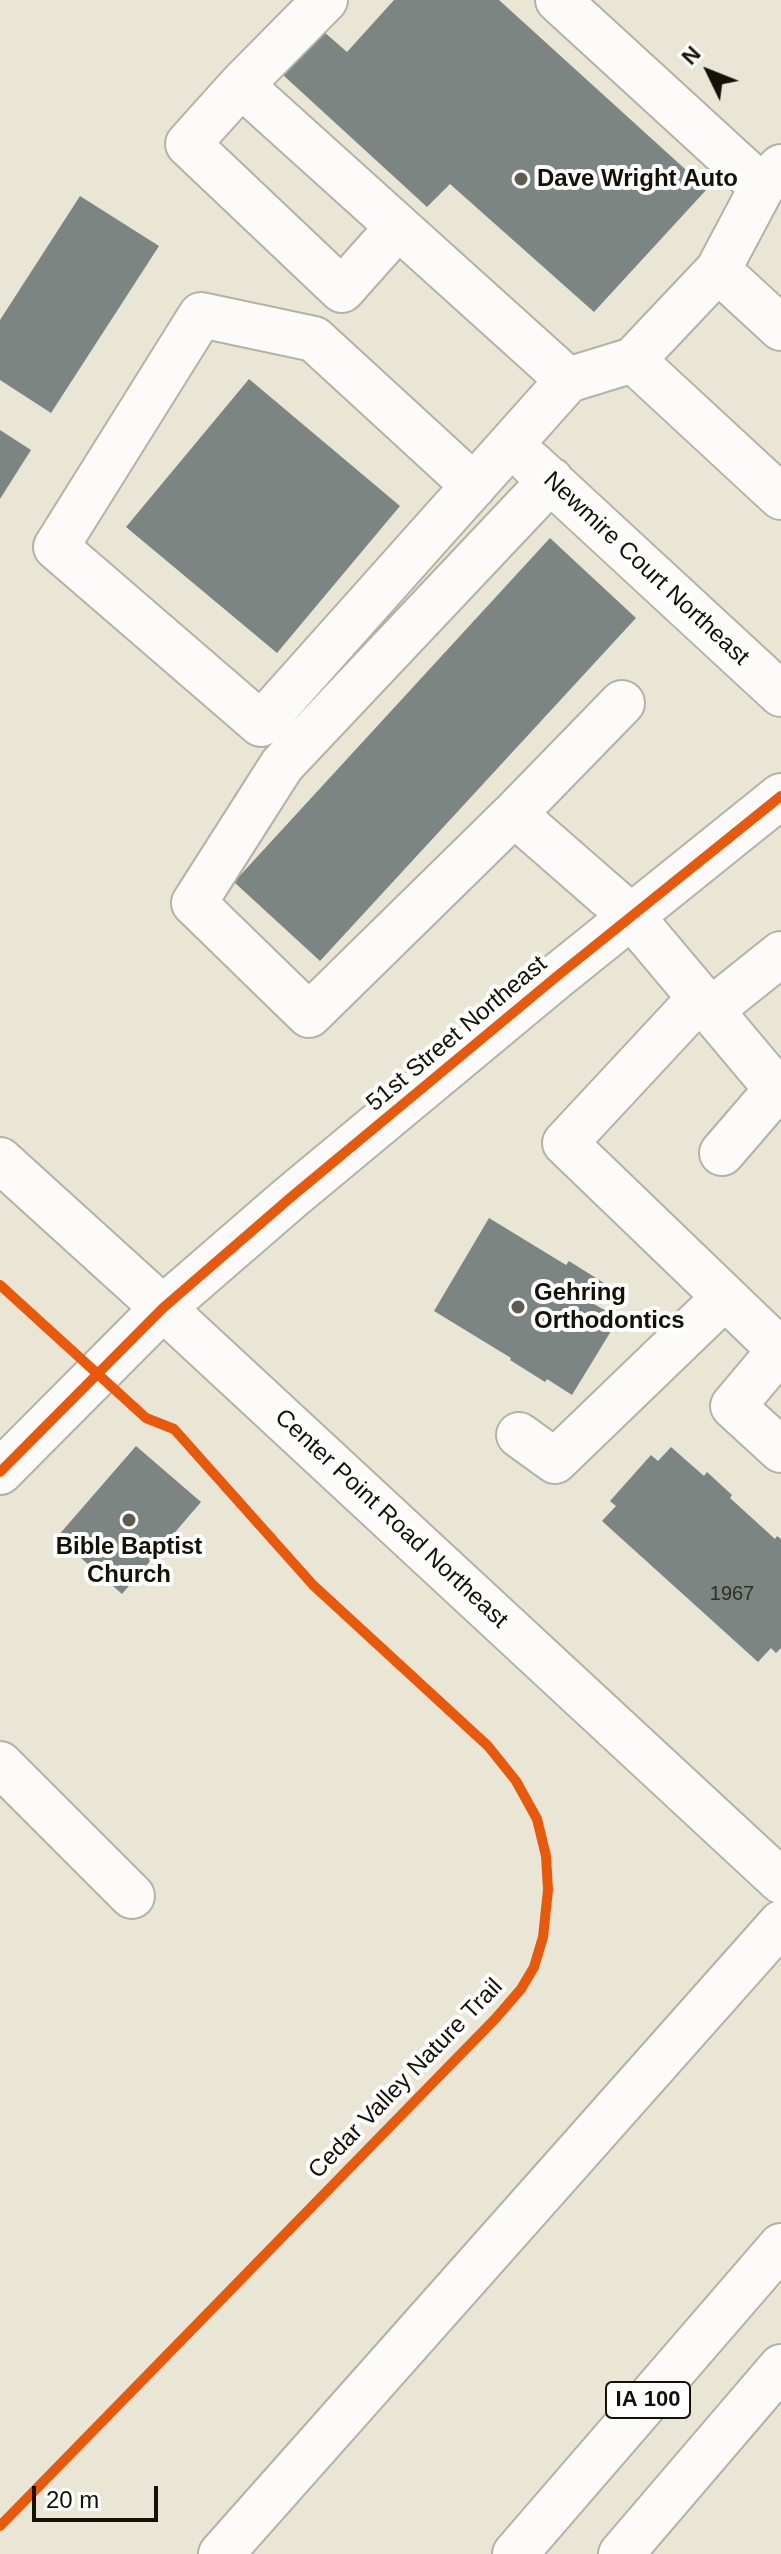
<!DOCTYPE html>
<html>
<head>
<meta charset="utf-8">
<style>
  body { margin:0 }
  #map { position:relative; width:781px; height:2554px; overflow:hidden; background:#eae6d5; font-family:Arial,sans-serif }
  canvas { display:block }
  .north { position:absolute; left:669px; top:32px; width:80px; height:80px; -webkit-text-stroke:6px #fff; paint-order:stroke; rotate:313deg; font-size:22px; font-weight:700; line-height:32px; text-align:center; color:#141107 }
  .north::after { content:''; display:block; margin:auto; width:28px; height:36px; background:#141107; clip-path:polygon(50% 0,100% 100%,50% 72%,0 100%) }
  .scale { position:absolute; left:32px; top:2486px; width:126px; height:36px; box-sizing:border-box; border:4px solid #141107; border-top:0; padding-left:10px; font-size:24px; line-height:28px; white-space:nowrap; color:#141107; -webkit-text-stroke:6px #fff; paint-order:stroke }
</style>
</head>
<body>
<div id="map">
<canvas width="781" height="2554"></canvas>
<div class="north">N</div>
<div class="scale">20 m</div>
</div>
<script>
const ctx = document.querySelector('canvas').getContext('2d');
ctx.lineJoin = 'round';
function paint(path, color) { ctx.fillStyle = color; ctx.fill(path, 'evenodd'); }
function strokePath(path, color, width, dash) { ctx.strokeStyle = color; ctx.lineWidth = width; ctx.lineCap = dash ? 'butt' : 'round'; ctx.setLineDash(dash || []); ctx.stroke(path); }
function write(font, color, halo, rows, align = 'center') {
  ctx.font = font + ' Arial,sans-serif'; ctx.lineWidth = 8; ctx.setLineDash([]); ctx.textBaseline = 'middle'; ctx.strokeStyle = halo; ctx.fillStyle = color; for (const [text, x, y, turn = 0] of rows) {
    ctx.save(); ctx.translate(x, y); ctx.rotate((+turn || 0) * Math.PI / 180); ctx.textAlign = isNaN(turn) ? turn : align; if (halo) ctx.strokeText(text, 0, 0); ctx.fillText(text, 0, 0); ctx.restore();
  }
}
paint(new Path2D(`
  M 394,0 L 499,0 L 707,189 L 594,312 L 450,184 L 427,207 L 283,75 L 323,31 L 347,52 Z
  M 80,196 L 159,246 L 51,413 L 0,380 L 0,320 Z
  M 249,379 L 400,506 L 277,653 L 126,527 Z
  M 0,430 L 31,450 L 0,499 Z
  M 550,538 L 636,618 L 320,961 L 234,882 Z
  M 489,1218 L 566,1265 L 569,1261 L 604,1283 L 592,1303 L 619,1318 L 572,1395 L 547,1379 L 545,1382 L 510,1360 L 511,1358 L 434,1311 Z
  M 136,1446 L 201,1502 L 122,1594 L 57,1537 Z
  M 671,1447 L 704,1476 L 707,1472 L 732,1495 L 730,1498 L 775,1539 L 777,1536 L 781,1539 L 781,1648 L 776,1653 L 771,1648 L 758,1662 L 602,1521 L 616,1506 L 610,1501 L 651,1455 L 658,1461 Z`), '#7c8582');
const minor = new Path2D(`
  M 558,0 L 762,187
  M 241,85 L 325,0
  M 398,227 L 342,290 L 188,144 L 241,85 L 568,380 L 261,724 L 56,547 L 201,315 L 314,339 L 474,486
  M 718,270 L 762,187 L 781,167
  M 633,360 L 718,270 L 781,328
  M 568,380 L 633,360 L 781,497
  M 530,462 L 781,694
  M 551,480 L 282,765 L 194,903 L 309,1015 L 514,814 L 632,917 L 781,1094
  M 514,814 L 622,703
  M 700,998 L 565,1143 L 780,1350
  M 711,1010 L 781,954
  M 722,1153 L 777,1089
  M 781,1349 L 733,1406 L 781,1450
  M 519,1435 L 555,1461 L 725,1297
  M 0,1472 L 163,1308 L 290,1198 L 556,977 L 781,796
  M 0,1764 L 132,1896`);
const major = new Path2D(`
  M 0,1160 L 163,1308 L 781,1881`);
const highway = new Path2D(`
  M 221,2554 L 781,1923
  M 515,2554 L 781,2246
  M 621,2554 L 781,2367`);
strokePath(minor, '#b5b2a5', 48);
strokePath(major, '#b5b2a5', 48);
strokePath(highway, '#b5b2a5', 48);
strokePath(minor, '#fcfbf9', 44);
strokePath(major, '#fcfbf9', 44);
strokePath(highway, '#fcfbf9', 44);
strokePath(new Path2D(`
  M 0,1285 L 146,1418 L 174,1429 L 313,1585 L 488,1746 L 516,1781 L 537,1819 L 546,1856 L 548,1890 L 543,1937 L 534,1967 L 521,1989 L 495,2019 L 0,2526
  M 0,1472 L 163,1308 L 290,1198 L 556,977 L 781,796`), '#e8590c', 10);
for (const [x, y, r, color] of [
  [521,179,8,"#5f5c4f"],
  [518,1307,8,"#5f5c4f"],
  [129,1520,8,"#5f5c4f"]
]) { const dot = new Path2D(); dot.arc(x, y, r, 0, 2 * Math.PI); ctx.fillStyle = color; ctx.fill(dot); strokePath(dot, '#fff', 3); }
write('20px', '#2e2e26', null, [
  ["1967",732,1594]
]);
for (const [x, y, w] of [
  [648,2400,84]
]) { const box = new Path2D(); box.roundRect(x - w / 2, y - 18, w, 36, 6); ctx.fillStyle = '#fff'; ctx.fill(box); strokePath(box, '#141107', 2); }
write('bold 22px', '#141107', null, [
  ["IA 100",648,2400]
]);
write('bold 24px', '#141107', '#fff', [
  ["Dave Wright Auto",537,179],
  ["Gehring",534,1293],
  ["Orthodontics",534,1321],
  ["Bible Baptist",129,1547,"center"],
  ["Church",129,1575,"center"]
], 'left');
write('24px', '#141107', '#fff', [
  ["Newmire Court Northeast",646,569,43],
  ["51st Street Northeast",457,1034,-40],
  ["Center Point Road Northeast",391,1519,43],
  ["Cedar Valley Nature Trail",406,2079,-46]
]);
</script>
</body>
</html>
